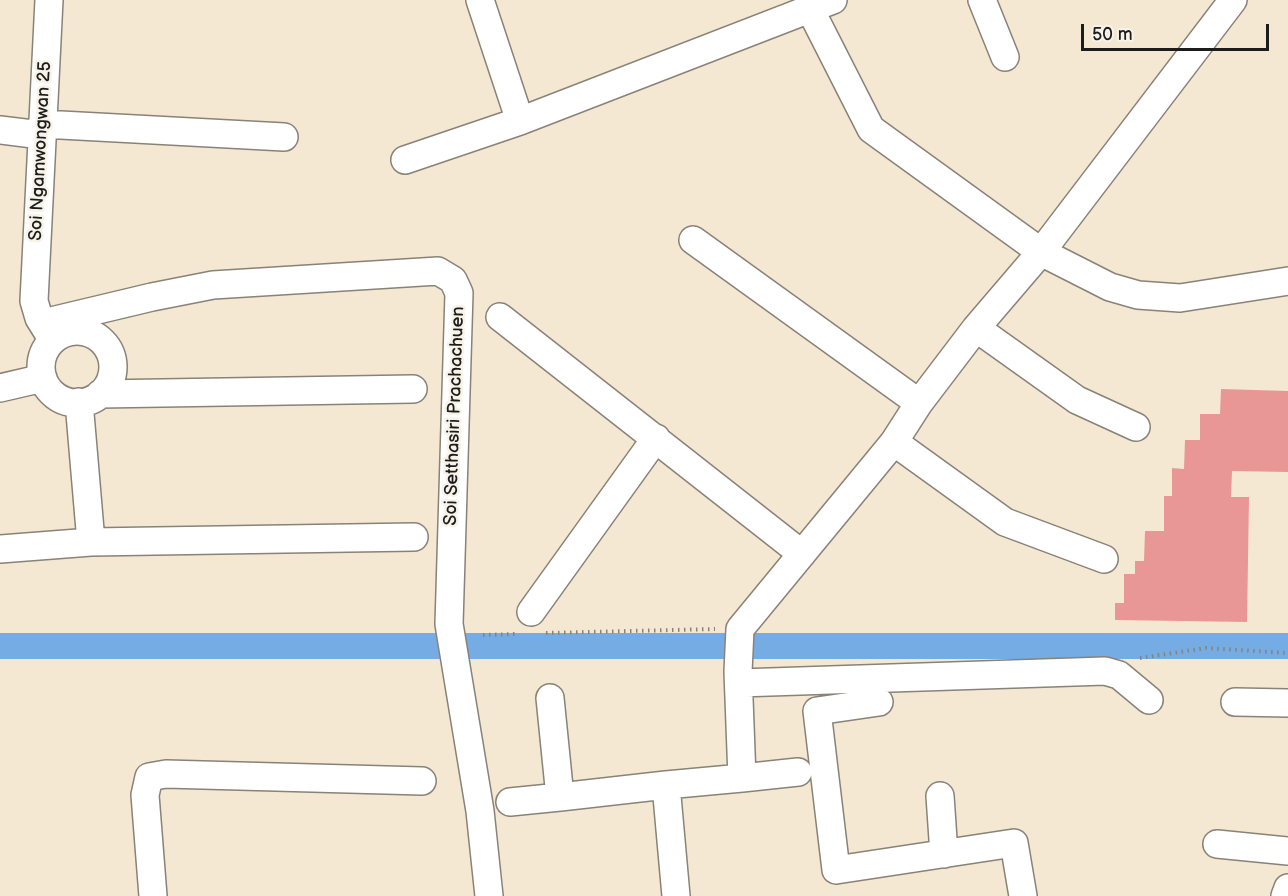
<!DOCTYPE html>
<html>
<head>
<meta charset="utf-8">
<style>
  body { margin:0 }
  #map { position:relative; width:1288px; height:896px; overflow:hidden; background:#f5e8d3; font-family:"Balsamiq Sans",sans-serif }
  canvas { display:block }
  .scale { position:absolute; left:1081px; top:24px; width:188px; height:27px; box-sizing:border-box; border:3px solid #1c1c1c; border-top:0; padding-left:8px; font-size:18px; line-height:21px; white-space:nowrap; color:#1c1c1c; -webkit-text-stroke:4px #f7f3e8; paint-order:stroke }
</style>
</head>
<body>
<div id="map">
<canvas width="1288" height="896"></canvas>
<div class="scale">50 m</div>
</div>
<script>
const ctx = document.querySelector('canvas').getContext('2d');
ctx.lineJoin = 'round';
function strokePath(path, color, width, dash) { ctx.strokeStyle = color; ctx.lineWidth = width; ctx.lineCap = dash ? 'butt' : 'round'; ctx.setLineDash(dash || []); ctx.stroke(path); }
function paint(path, color) { ctx.fillStyle = color; ctx.fill(path, 'evenodd'); }
function write(font, color, halo, rows, align = 'center') {
  ctx.font = font + ' "Balsamiq Sans",sans-serif'; ctx.lineWidth = 5; ctx.setLineDash([]); ctx.textBaseline = 'middle'; ctx.strokeStyle = halo; ctx.fillStyle = color; for (const [text, x, y, turn = 0] of rows) {
    ctx.save(); ctx.translate(x, y); ctx.rotate((+turn || 0) * Math.PI / 180); ctx.textAlign = isNaN(turn) ? turn : align; if (halo) ctx.strokeText(text, 0, 0); ctx.fillText(text, 0, 0); ctx.restore();
  }
}
strokePath(new Path2D(`
  M 0,646 L 1288,646`), '#76ace4', 26);
paint(new Path2D(`
  M 1221,389 L 1288,391 L 1288,472 L 1232,471 L 1231,497 L 1249,497 L 1247,622 L 1115,620 L 1115,603 L 1124,603 L 1124,574 L 1135,574 L 1135,561 L 1144,561 L 1145,531 L 1164,531 L 1164,496 L 1172,496 L 1172,468 L 1184,469 L 1185,440 L 1200,440 L 1200,414 L 1220,414 Z`), '#e99796');
const minor = new Path2D(`
  M 49,0 L 34,301 L 39,318 L 52,339
  M 480,0 L 520,121
  M 982,0 L 1005,57
  M 810,9 L 871,129 L 1041,252 L 1110,287 L 1138,295 L 1180,298 L 1288,281
  M 42,124 L 284,137
  M 0,130 L 41,135
  M 405,160 L 520,121 L 833,0
  M 693,240 L 919,403
  M 500,317 L 802,554
  M 43,323 L 152,297 L 213,285 L 438,271 L 453,280 L 459,293 L 449,624 L 480,811 L 489,896
  M 976,328 L 1077,400 L 1136,427
  M41 367a36 36 0 1 1 72 0a36 36 0 1 1-72 0Z
  M 0,388 L 43,378
  M 100,394 L 413,389
  M 79,402 L 91,542 L 414,537
  M 894,442 L 1005,522 L 1104,559
  M 0,549 L 91,542
  M 531,612 L 656,438
  M 739,683 L 1105,671 L 1119,675 L 1149,700
  M 550,698 L 560,797 L 666,785
  M 879,702 L 817,711 L 836,870 L 1014,843 L 1023,896
  M 1235,702 L 1288,703
  M 742,778 L 798,772
  M 940,796 L 944,854
  M 510,802 L 560,797
  M 1217,844 L 1288,851
  M 153,896 L 145,795 L 149,777 L 166,774 L 422,781
  M 676,896 L 666,785 L 742,778 L 738,672 L 740,629 L 894,442 L 919,403 L 976,328 L 1041,252 L 1233,0
  M 1285,896 L 1288,888`);
strokePath(minor, '#888278', 30);
strokePath(new Path2D(`
  M 546,633 L 715,629
  M 483,635 L 517,634
  M 1140,658 L 1206,648 L 1288,653`), '#888278', 4, [1.5, 4.5]);
strokePath(minor, '#fff', 27);
write('18px', '#1c1c1c', '#f7f3e8', [
  ["Soi Ngamwongwan 25",41,151,-87],
  ["Soi Setthasiri Prachachuen",455,416,-88]
]);
</script>
</body>
</html>
